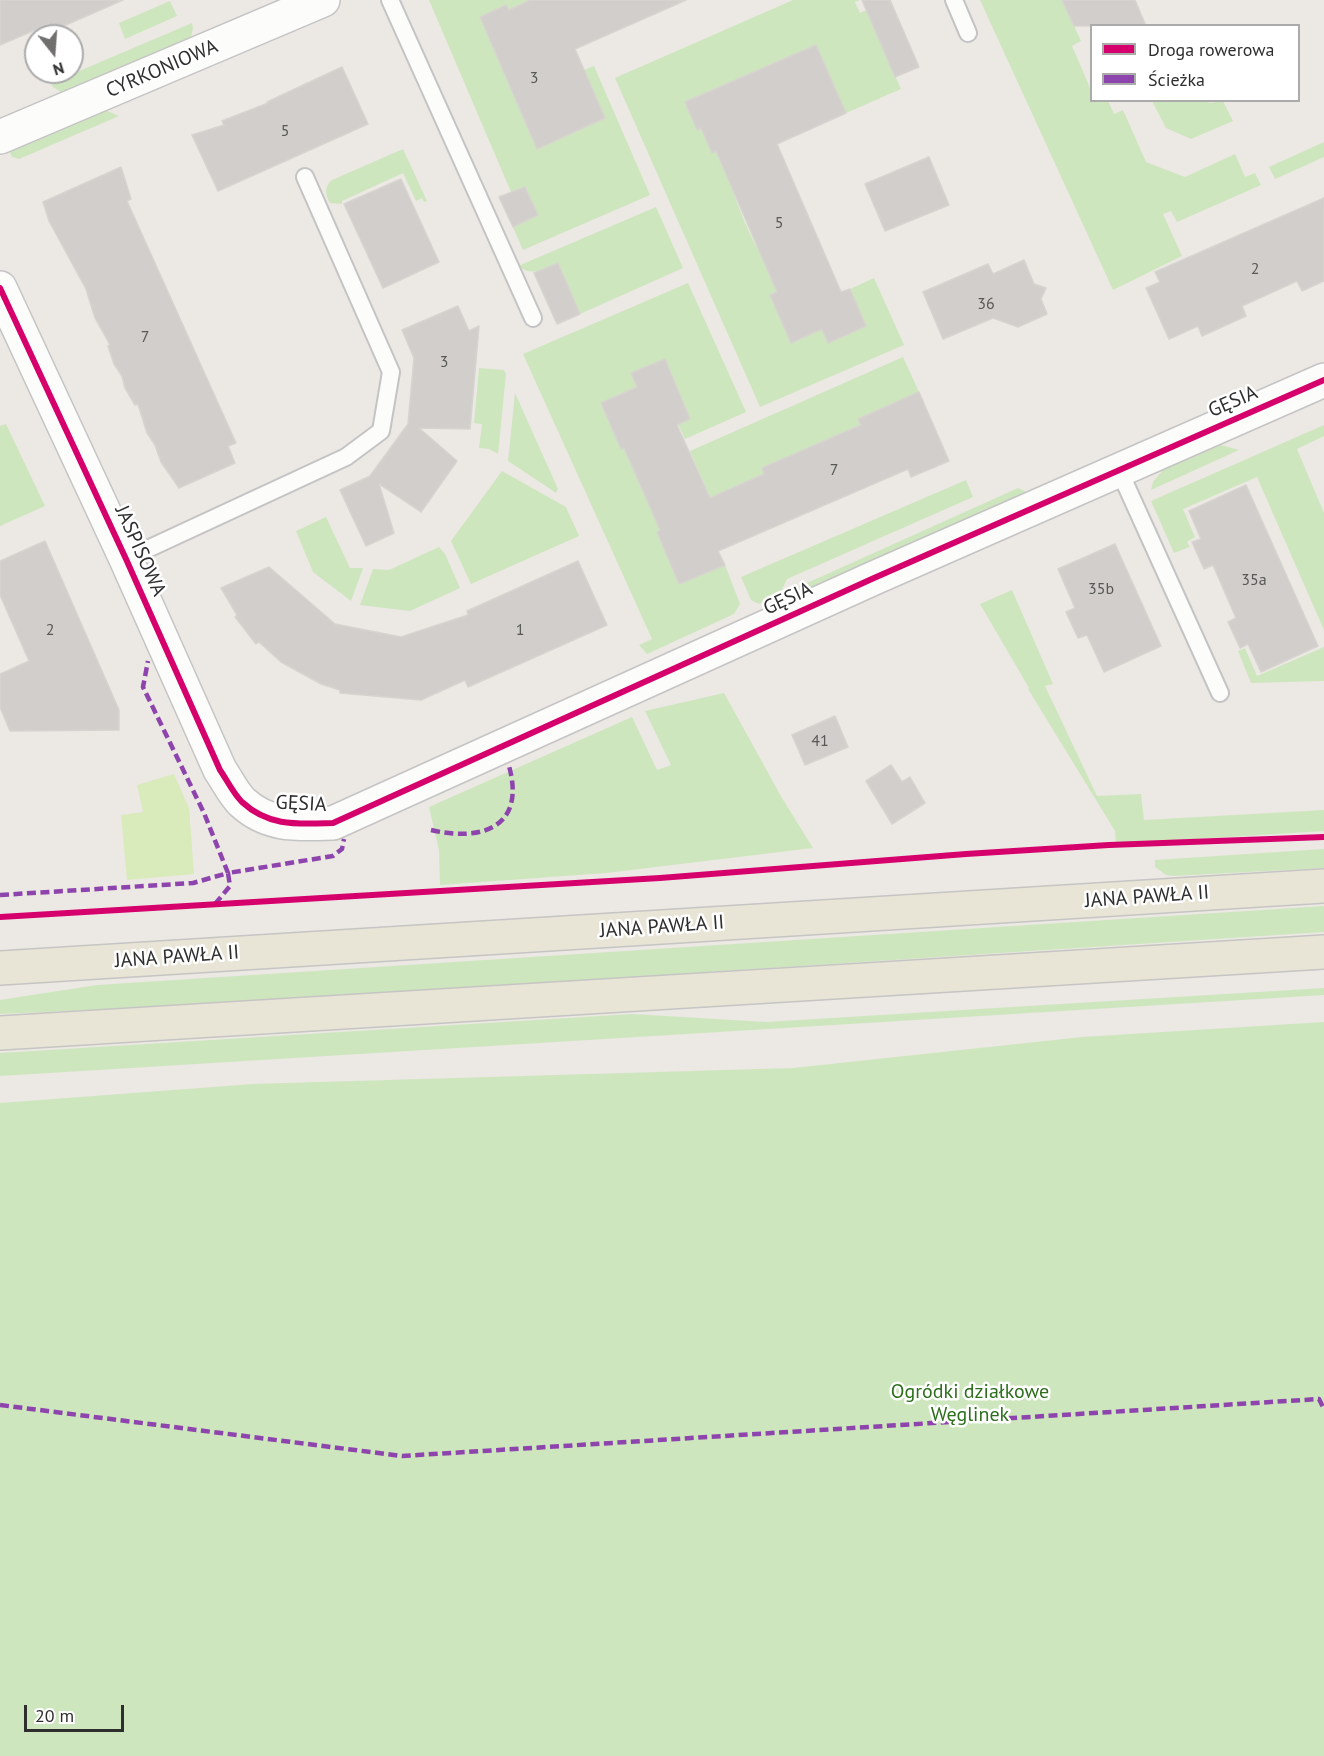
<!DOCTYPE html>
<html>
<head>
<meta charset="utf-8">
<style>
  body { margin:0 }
  #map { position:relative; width:1324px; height:1756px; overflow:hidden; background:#ece8e4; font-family:"PT Sans",sans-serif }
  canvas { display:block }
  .legend { position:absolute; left:1090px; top:24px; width:210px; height:78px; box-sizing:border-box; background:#fff; border:2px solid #ababab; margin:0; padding:8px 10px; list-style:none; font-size:18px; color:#2e2e2e }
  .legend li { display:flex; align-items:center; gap:12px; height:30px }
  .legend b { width:30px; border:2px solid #ababab }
  .north { position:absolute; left:24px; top:24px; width:60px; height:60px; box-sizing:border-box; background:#fff; border:2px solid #ababab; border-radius:50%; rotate:163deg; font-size:16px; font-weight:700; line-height:24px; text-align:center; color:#2e2e2e }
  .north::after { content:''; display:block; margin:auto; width:21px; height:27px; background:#706f6e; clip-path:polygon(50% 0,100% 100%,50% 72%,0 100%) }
  .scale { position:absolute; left:24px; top:1705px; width:100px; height:27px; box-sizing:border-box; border:3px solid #2e2e2e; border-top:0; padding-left:8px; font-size:18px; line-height:21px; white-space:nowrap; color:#2e2e2e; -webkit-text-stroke:4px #fff; paint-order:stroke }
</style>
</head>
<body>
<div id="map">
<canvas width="1324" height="1756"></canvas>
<ul class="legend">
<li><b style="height:8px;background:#d6006c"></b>Droga rowerowa</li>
<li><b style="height:8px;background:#8e44ad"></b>Ścieżka</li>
</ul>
<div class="north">N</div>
<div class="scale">20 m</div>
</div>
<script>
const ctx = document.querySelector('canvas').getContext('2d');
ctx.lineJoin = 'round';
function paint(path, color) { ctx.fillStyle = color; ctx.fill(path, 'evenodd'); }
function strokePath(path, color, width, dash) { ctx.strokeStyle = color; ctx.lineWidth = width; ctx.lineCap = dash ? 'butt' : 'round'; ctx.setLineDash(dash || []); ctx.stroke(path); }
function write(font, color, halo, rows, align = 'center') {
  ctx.font = font + ' "PT Sans",sans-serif'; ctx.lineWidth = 5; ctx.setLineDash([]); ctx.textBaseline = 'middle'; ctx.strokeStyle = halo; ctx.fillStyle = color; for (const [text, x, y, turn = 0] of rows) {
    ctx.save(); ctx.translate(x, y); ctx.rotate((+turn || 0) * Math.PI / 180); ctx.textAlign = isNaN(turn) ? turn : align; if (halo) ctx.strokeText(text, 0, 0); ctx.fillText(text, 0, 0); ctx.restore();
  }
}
paint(new Path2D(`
  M 429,0 L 530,0 L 509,10 L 506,5 L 480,17 L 500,61 L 521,98 L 516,101 L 537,148 L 605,118 L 584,70 L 594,66 L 650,195 L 523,250 L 513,227 L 538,215 L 525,187 L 511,192 Z
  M 793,0 L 860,0 L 855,2 L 860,13 L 866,10 L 901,89 L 846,113 L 816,45 L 769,65 L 771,71 L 685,103 L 697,129 L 701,128 L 713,152 L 722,149 C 731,197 754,250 783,289 L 770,295 L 792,343 L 822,329 L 829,342 L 866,326 L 850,289 L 874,278 L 904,345 L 760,407 L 615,78 Z
  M 980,0 L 1062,0 L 1081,41 L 1072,46 L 1091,90 L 1092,100 L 1108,101 L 1114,114 L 1123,110 L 1146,162 L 1185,177 L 1235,154 L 1245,177 L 1255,173 L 1261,185 L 1177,222 L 1171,211 L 1163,214 L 1182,256 L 1113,290 Z
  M 170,1 L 177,16 L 125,39 L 119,23 Z
  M 192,23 L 193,28 L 191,37 L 61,92 L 53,87 L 51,83 Z
  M 1152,101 L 1208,101 L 1209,103 L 1223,101 L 1233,121 L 1191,139 L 1166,128 Z
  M 105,110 L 119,116 L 19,159 L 12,157 L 8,149 Z
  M 1324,142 L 1324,157 L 1275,179 L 1269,167 Z
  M 403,149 L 427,201 L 424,202 L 422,198 L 416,201 L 403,173 L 342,201 L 342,204 L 330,203 C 325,195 324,186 332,180 Z
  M 656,207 L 683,268 L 580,314 L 558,263 C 543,269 532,277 518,266 Z
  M 688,283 L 746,412 L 685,439 L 678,424 L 690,418 L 665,359 L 631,373 L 637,387 L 601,403 L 621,449 L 624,448 L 649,506 L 666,528 L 657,532 L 679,584 L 725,565 L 740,604 L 734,614 L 647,654 L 639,645 L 652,639 L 523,354 Z
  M 903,357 L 919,392 L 858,420 L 864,432 L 833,437 L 762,468 L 764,474 L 710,498 L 690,451 Z
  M 479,368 L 504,370 L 506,374 L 498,454 L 489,449 L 479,448 L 482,424 L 474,423 Z
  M 515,393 L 558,489 L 556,493 L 508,461 Z
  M 6,424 L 45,506 L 0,526 L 0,426 Z
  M 1324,425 L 1324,436 L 1297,449 L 1324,513 L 1324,630 L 1257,477 L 1183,509 L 1195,537 L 1187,542 L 1190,547 L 1174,553 L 1151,501 Z
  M 1221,445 L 1239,450 L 1151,490 L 1153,482 L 1163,470 Z
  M 502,471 L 566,507 L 579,536 L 471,584 L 451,541 Z
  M 966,480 L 973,497 L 787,579 L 780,594 L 759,604 L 751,600 L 741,577 Z
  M 1018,488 L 1025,491 L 1027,496 L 790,602 L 796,588 Z
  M 326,517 L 350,568 L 363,568 L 351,601 L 313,572 L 296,531 Z
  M 439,547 L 445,554 L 460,588 L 410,611 L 360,605 L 373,569 L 389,570 Z
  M 1012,590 L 1053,684 L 1045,686 L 1097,796 L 1141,794 L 1144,820 L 1324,810 L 1324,831 L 1116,844 L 1115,831 L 1028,689 L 1029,688 L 980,604 Z
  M 1324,647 L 1324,681 L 1251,683 L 1238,651 L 1245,648 L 1257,676 Z
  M 724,693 L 782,798 L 813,848 L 606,873 L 440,885 L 439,850 L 429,807 L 632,717 L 657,770 L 671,765 L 645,711 Z
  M 1324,849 L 1324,868 L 1174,876 L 1166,875 L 1155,867 L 1155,860 Z
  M 1324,906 L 1324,932 L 185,1006 L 0,1014 L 0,1000 L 97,985 Z
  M 1324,988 L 1324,995 L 0,1076 L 0,1053 L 632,1014 L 766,1022 Z
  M 1324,1022 L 1324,1756 L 0,1756 L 0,1103 L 253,1084 L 793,1068 L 1082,1037 Z`), '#cee6be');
paint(new Path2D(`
  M 174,774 L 189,808 L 194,874 L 127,880 L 121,815 L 143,812 L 137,785 Z`), '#d9eabb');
const building = new Path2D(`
  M 0,0 L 123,0 L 52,31 L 49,24 L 0,45 Z
  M 530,0 L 686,0 L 575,49 L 605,118 L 537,149 L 480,17 L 506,5 L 509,10 Z
  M 862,0 L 890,0 L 919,67 L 895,77 Z
  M 1062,0 L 1135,0 L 1146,26 L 1074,26 Z
  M 816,45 L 846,113 L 777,144 L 841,292 L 850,289 L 866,326 L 828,343 L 822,329 L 791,343 L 770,295 L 777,292 L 716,151 L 712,153 L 701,128 L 697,130 L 685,102 Z
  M 342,67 L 368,124 L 218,191 L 192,135 L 224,125 L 222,121 L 268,103 L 267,102 Z
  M 929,157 L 949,205 L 885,231 L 865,184 Z
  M 121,167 L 131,199 L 127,201 L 236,443 L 228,446 L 235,463 L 179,488 L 161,462 L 155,445 L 147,433 L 138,404 L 135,405 L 125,388 L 122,376 L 114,364 L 108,346 L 110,345 L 95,318 L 86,289 L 49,221 L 43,202 Z
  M 401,179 L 439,262 L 383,288 L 344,204 Z
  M 525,187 L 538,215 L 513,227 L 499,197 Z
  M 1324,198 L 1324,281 L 1302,291 L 1297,281 L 1242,306 L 1246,316 L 1202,336 L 1198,326 L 1169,339 L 1146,288 L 1160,282 L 1155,272 Z
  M 1024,260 L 1034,284 L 1046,288 L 1041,299 L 1047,314 L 1018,327 L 993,318 L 943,339 L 923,292 L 988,264 L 993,274 Z
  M 558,263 L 580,314 L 557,324 L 534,273 Z
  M 458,306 L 469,331 L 479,326 L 470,429 L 419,428 L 457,461 L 421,512 L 379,484 L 394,533 L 366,546 L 340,490 L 370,476 L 408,424 L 414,358 L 402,330 Z
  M 665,359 L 690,419 L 677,425 L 710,498 L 764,474 L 762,468 L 861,425 L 858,419 L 919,392 L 949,461 L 911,477 L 908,469 L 718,551 L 725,565 L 679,584 L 657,532 L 660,530 L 624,448 L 621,449 L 601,403 L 637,387 L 631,373 Z
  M 1246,485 L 1318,646 L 1261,672 L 1248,644 L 1240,648 L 1228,622 L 1236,618 L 1213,565 L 1204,569 L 1192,542 L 1201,539 L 1189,511 Z
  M 45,541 L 119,710 L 119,730 L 10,731 L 0,707 L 0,674 L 29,661 L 0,595 L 0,561 Z
  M 1115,544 L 1161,646 L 1104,672 L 1087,635 L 1078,638 L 1066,612 L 1075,608 L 1058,569 Z
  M 578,561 L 607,625 L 468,687 L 465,680 L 421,700 L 340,693 L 340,690 L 321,684 L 281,662 L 259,642 L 256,644 L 235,617 L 237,615 L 221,588 L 269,567 L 335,624 L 401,637 L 468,615 L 467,611 Z
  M 835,716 L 848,747 L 805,765 L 792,735 Z
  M 891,765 L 902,782 L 910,777 L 925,803 L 892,824 L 866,781 Z`);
paint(building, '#d1cecb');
strokePath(building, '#d7d4d0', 1.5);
const service = new Path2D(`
  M 390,0 L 533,318
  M 954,0 L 968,33
  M 1119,470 L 1220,693
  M 126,559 L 346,457 L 381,431 L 391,372 L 305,177`);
const minor = new Path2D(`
  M 0,137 L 323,0
  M 0,288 L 126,559 L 220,770 C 227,780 233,793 242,802 C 269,827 298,824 333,823 L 874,578 L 1324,380`);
const primary = new Path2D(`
  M 0,968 L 1324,886
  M 0,1033 L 1324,952`);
strokePath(service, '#c5c4c5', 20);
strokePath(minor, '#c5c4c5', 36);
strokePath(primary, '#c6c5c4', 36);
strokePath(service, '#fcfcfb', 16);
strokePath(minor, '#fcfcfb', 33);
strokePath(primary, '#e8e4d6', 33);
strokePath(new Path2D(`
  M 431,830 C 482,842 526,827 509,766
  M 0,895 L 193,883 L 228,873 L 204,813 L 143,687 L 148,661
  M 215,904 L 230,886 L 228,873 L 333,856 L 342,849 L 344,839
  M 0,1405 L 402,1456 L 1319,1399 L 1324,1409`), '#8e44ad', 4.5, [9, 4.5]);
strokePath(new Path2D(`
  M 0,288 L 126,559 L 220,770 C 227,780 233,793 242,802 C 269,827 298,824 333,823 L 874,578 L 1324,380
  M 0,917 L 660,878 L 966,854 L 1109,845 L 1324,837`), '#d6006c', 6);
write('16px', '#585857', null, [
  ["3",534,78],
  ["5",285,131],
  ["5",779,223],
  ["2",1255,269],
  ["36",986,304],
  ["7",145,337],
  ["3",444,362],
  ["7",834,470],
  ["35a",1254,580],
  ["35b",1101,589],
  ["2",50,630],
  ["1",520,630],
  ["41",820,741]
]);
write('20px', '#2e2e2e', '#fff', [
  ["CYRKONIOWA",162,69,-23],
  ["GĘSIA",1233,402,-23],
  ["JASPISOWA",140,551,66],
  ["GĘSIA",788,599,-25],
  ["GĘSIA",301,804,3],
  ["JANA PAWŁA II",1147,897,-4],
  ["JANA PAWŁA II",662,927,-4],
  ["JANA PAWŁA II",177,957,-4]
]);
write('20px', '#2c6e1b', '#fff', [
  ["Ogródki działkowe",970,1392],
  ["Węglinek",970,1415]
]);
</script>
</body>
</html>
